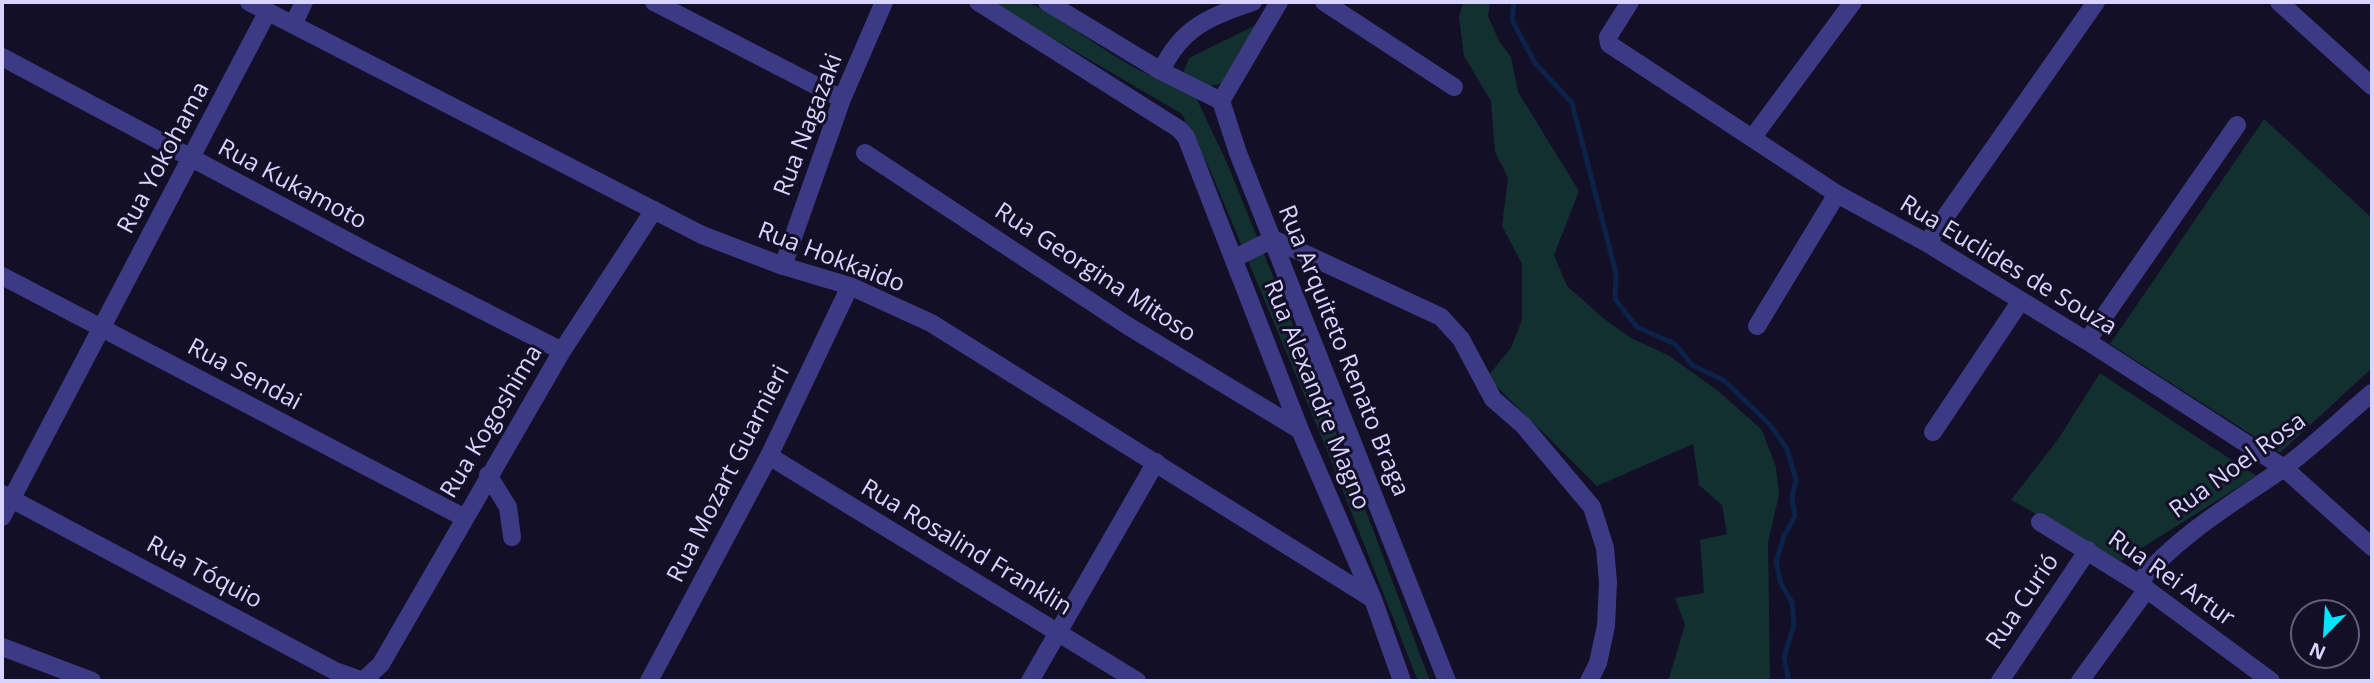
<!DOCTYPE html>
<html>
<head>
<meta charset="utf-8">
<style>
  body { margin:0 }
  #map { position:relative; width:2374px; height:683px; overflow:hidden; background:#130f26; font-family:"Open Sans",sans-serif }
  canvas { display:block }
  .frame { position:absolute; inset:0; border:4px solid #d9d4ff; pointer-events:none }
  .north { position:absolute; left:2290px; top:599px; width:70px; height:70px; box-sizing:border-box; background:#130f26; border:2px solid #625e7d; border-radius:50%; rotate:204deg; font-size:19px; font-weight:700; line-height:28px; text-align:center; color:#d9d4ff }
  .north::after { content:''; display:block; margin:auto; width:24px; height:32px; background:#00e5ff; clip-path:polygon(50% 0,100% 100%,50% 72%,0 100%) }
</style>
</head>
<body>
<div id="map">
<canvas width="2374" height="683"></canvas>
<div class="frame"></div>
<div class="north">N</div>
</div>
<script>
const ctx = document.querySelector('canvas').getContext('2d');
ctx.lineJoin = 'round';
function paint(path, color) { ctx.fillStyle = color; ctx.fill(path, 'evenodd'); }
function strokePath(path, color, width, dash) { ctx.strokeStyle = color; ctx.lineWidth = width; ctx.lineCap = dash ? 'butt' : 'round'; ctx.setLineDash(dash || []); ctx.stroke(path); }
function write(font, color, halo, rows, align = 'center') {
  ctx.font = font + ' "Open Sans",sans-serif'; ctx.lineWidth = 6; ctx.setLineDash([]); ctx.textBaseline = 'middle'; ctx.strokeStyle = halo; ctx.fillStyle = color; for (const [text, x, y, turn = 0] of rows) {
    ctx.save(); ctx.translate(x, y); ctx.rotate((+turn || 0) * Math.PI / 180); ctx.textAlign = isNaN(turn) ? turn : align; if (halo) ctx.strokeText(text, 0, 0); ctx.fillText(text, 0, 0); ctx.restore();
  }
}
paint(new Path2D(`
  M 991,2 C 1002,2 1019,0 1029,3 C 1068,18 1148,91 1186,82 L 1184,71 L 1189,58 L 1266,20 L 1230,76 L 1220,84 L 1192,89 L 1227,163 L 1335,429 L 1430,681 L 1418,681 L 1320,433 L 1210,170 L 1182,114 Z
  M 1463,2 L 1490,2 L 1488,16 L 1499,41 L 1511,57 L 1518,92 L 1579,191 L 1554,255 L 1567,286 L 1603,318 L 1631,338 L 1668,355 L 1717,390 L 1762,430 L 1776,467 L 1779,495 L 1768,542 L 1770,681 L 1668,681 L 1685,625 L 1675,598 L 1704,593 L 1700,540 L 1727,534 L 1722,505 L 1699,485 L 1693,444 L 1597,486 L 1487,377 L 1511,348 L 1522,320 L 1522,264 L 1502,226 L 1508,178 L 1495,152 L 1491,101 L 1464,56 L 1459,17 Z
  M 2264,119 L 2372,218 L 2372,368 L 2280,453 L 2110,344 Z
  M 2100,373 L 2256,476 L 2121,561 L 2011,500 L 2059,438 Z`), '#12302f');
strokePath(new Path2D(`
  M 1514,2 L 1512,20 L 1535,63 L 1572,103 L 1616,273 L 1615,299 L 1637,327 L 1675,344 L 1692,365 L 1725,381 L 1771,426 L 1787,449 L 1796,480 L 1792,497 L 1795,516 L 1784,536 L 1776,562 L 1781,584 L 1792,602 L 1794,624 L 1784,658 L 1789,681`), '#0c2248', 5);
strokePath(new Path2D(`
  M 249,2 L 702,235 L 783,266 L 850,286 L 931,323 L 1373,599
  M 654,2 L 842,99
  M 978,2 L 1179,129 L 1186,137 L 1300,430 L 1373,599 L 1402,681
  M 1047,2 L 1161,71 L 1221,101 L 1238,153 L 1447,681
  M 1324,2 L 1454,87
  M 1630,2 L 1608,37 L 1609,44 L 1837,194 L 1927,243 L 2087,341 L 2284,468 L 2372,547
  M 2279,2 L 2372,86
  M 294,23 L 304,2
  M 2,57 L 368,252 L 562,351
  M 1161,71 C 1181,28 1210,16 1253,2
  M 1221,101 L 1279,2
  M 1753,137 L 1853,2
  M 865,153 L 1128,326 L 1300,430
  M 1927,243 L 2096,2
  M 1235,258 L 1273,239 L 1441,317 L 1461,339 L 1493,399 L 1523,425 L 1592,507 L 1605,548 L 1608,582 L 1606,626 L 1598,663 L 1589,681
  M 783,266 L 842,99 L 884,2
  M 2,276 L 463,517
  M 1757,326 L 1837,194
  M 2087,341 L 2237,125
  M 1933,432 L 2020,302
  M 769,456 L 1137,681
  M 488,475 L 508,507 L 512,537
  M 2,494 L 335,671 L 363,681 L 381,664 L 562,351 L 654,210
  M 2,517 L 268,11
  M 2040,522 L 2138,583 L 2271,681
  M 2138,583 C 2179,535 2230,505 2281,470 C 2313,447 2342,418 2372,393
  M 2,647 L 92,681
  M 649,681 L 769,456 L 850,286
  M 1030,681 L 1156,462
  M 2000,681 L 2088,550
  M 2080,681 L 2147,589`), '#3d3a85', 18);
write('24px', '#d9d4ff', '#130f26', [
  ["Rua Nagazaki",809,125,-69],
  ["Rua Yokohama",164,158,-62],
  ["Rua Kukamoto",292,185,28],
  ["Rua Hokkaido",831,258,21],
  ["Rua Euclides de Souza",2008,266,31],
  ["Rua Georgina Mitoso",1095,273,33],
  ["Rua Arquiteto Renato Braga",1343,351,68],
  ["Rua Sendai",244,375,28],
  ["Rua Alexandre Magno",1316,395,68],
  ["Rua Kogoshima",492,422,-59],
  ["Rua Noel Rosa",2238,466,-36],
  ["Rua Mozart Guarnieri",729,474,-63],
  ["Rua Rosalind Franklin",966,548,31],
  ["Rua Tóquio",204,573,28],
  ["Rua Rei Artur",2171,579,35],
  ["Rua Curió",2023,602,-56]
]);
</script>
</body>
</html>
